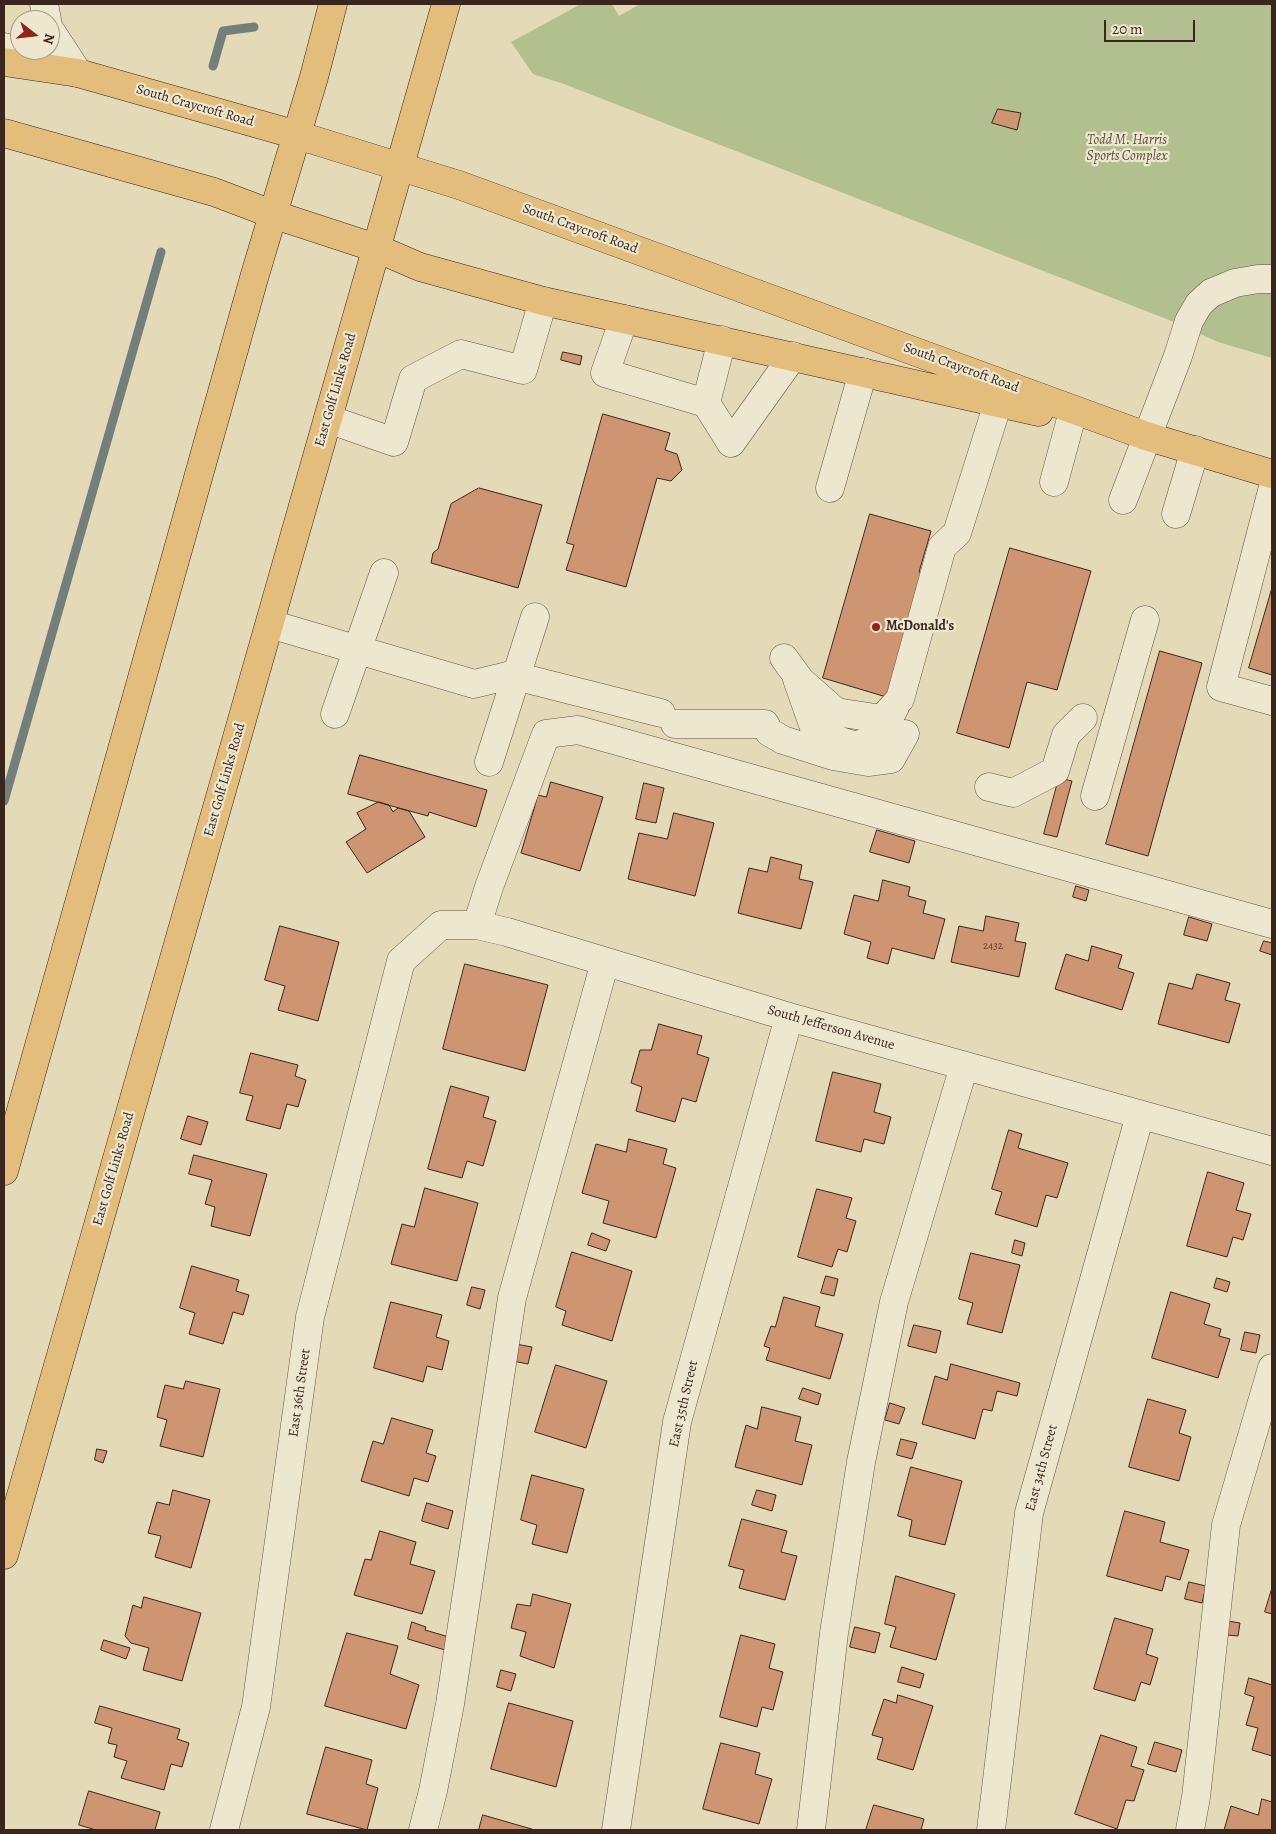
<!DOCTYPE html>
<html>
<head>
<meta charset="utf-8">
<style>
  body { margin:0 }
  #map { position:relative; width:1276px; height:1834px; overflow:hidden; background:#e4dab7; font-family:Alegreya,serif }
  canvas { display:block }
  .frame { position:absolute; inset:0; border:5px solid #3b261d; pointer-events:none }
  .north { position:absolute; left:10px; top:10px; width:50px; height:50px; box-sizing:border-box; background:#ede7d0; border:1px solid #a69a88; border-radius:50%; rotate:106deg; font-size:14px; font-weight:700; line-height:20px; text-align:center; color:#3b261d }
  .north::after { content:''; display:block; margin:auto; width:18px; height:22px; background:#8f2418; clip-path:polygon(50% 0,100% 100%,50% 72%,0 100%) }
  .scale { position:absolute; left:1104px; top:20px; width:91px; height:22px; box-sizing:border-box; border:2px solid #3b261d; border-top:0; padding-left:6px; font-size:15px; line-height:18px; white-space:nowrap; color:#3b261d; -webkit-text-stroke:4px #ede7d0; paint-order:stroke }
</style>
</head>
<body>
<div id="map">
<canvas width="1276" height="1834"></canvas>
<div class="frame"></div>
<div class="north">N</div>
<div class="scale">20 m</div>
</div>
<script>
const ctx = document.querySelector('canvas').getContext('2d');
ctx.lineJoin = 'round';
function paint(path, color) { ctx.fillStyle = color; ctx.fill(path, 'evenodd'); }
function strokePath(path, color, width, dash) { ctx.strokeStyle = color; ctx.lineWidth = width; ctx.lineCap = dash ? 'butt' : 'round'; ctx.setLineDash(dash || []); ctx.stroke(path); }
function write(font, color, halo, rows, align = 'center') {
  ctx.font = font + ' Alegreya,serif'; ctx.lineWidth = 4.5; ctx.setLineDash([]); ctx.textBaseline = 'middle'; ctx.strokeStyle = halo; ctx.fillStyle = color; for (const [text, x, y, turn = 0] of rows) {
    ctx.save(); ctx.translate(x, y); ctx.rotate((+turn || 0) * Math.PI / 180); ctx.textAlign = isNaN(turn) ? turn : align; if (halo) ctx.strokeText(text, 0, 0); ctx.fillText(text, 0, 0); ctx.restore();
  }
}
paint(new Path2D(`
  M 581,4 L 612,4 L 619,16 L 640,4 L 1272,4 L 1272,358 L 1218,342 L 1169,320 L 564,84 L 533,74 L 511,42 Z`), '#b2c08f');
strokePath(new Path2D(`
  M 213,66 L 223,31 L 254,27
  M 4,801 L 161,252`), '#747e7b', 9);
const building = new Path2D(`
  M 998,109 L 1021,113 L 1017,130 L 992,123 Z
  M 563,352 L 582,356 L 580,365 L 561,360 Z
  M 603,414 L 670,433 L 665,450 L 677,454 L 682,470 L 671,481 L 657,478 L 626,587 L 566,570 L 574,545 L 567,543 Z
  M 479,488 L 542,505 L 518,588 L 431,563 L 433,553 L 438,549 L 451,504 Z
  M 870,514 L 931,531 L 919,572 L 928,575 L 893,699 L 823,678 Z
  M 1010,548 L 1091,571 L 1057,690 L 1027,682 L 1009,748 L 957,733 Z
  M 1272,588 L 1272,675 L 1249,668 Z
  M 1160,651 L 1202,663 L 1148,856 L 1106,844 Z
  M 360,755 L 487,790 L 476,827 L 429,812 L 428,816 L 348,794 Z
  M 1059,778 L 1072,781 L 1057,837 L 1044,834 Z
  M 551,782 L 603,797 L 580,871 L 521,853 L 538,795 L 546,797 Z
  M 644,783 L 664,788 L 656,823 L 636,819 Z
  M 379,802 L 389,805 L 393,812 L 398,808 L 409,811 L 425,837 L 367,873 L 346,842 L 366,829 L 357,813 Z
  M 674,813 L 714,823 L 695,896 L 628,879 L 639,833 L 667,839 Z
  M 877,830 L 915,841 L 909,863 L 870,852 Z
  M 771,857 L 802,865 L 799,879 L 813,882 L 801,929 L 738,913 L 749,868 L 767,872 Z
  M 883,880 L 910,887 L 908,896 L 926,901 L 923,913 L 945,919 L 934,959 L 892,948 L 888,964 L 867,958 L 871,942 L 844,934 L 854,895 L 878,901 Z
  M 1076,886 L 1089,890 L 1086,901 L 1073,897 Z
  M 986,916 L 1019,923 L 1015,941 L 1026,943 L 1019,977 L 951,962 L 959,926 L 983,931 Z
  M 1189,917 L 1212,924 L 1207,941 L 1184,935 Z
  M 280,926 L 339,942 L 318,1021 L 278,1010 L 285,986 L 265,980 Z
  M 1264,941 L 1272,943 L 1272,955 L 1260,951 Z
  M 1092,946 L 1122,955 L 1118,968 L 1134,973 L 1122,1010 L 1055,989 L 1066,954 L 1088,961 Z
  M 465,964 L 548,985 L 525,1071 L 443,1049 Z
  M 1197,974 L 1230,983 L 1225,1000 L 1240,1004 L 1229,1043 L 1158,1024 L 1169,983 L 1192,989 Z
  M 659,1024 L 702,1036 L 697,1054 L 709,1058 L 696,1102 L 682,1098 L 675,1122 L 636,1111 L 642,1087 L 631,1083 L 640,1050 L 651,1050 Z
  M 251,1053 L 298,1065 L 295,1076 L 306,1080 L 298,1107 L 287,1104 L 280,1129 L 246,1120 L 253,1096 L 240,1093 Z
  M 833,1072 L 881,1084 L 874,1112 L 891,1117 L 884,1144 L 864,1139 L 861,1152 L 816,1141 Z
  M 451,1086 L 489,1097 L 483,1117 L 496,1121 L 483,1166 L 467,1161 L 462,1178 L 428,1169 Z
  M 188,1116 L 208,1122 L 201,1145 L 181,1139 Z
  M 1009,1130 L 1022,1134 L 1018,1148 L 1068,1163 L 1057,1198 L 1046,1195 L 1037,1227 L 995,1214 L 1002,1192 L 992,1189 Z
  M 629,1139 L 667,1149 L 663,1164 L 676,1168 L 656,1238 L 603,1223 L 609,1201 L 582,1193 L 596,1144 L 626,1152 Z
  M 194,1155 L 267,1174 L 250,1236 L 211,1226 L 215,1207 L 205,1204 L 212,1180 L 189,1174 Z
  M 1208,1172 L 1244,1183 L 1236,1210 L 1251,1214 L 1243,1240 L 1233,1237 L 1227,1257 L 1187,1246 Z
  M 425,1188 L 478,1203 L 457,1281 L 391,1264 L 402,1224 L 414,1227 Z
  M 817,1189 L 852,1198 L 846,1218 L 856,1221 L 847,1252 L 838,1249 L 832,1267 L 798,1257 Z
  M 592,1233 L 610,1240 L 606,1251 L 588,1245 Z
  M 1015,1240 L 1025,1243 L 1022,1256 L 1012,1253 Z
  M 572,1252 L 632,1271 L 612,1341 L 562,1325 L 566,1311 L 556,1307 Z
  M 971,1253 L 1020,1265 L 1002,1333 L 967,1324 L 973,1303 L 959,1299 Z
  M 192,1266 L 239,1280 L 236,1291 L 249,1295 L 243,1315 L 233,1312 L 223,1344 L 189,1334 L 195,1313 L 180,1308 Z
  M 826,1276 L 838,1279 L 834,1296 L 821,1293 Z
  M 1217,1278 L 1230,1282 L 1227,1292 L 1214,1288 Z
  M 472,1287 L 485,1290 L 480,1309 L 467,1305 Z
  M 1171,1292 L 1210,1304 L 1204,1324 L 1221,1329 L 1219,1336 L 1230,1339 L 1218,1378 L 1152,1358 Z
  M 784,1297 L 820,1307 L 815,1326 L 843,1334 L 830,1379 L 766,1360 L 770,1348 L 764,1346 L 771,1326 L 775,1327 Z
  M 391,1302 L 442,1315 L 436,1337 L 449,1341 L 442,1370 L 427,1366 L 423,1382 L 374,1368 Z
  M 914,1325 L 941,1331 L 936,1353 L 908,1346 Z
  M 1245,1332 L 1260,1335 L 1256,1353 L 1241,1350 Z
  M 516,1344 L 532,1347 L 528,1364 L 513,1361 Z
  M 951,1364 L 1020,1383 L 1017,1396 L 997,1391 L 992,1411 L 983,1409 L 975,1439 L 922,1424 L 935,1376 L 947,1380 Z
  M 556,1365 L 607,1381 L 586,1448 L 535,1432 Z
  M 186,1381 L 220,1389 L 203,1457 L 160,1446 L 167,1420 L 157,1417 L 165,1385 L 183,1389 Z
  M 803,1388 L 821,1394 L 818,1405 L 799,1399 Z
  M 1148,1399 L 1186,1410 L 1179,1433 L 1191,1437 L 1179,1481 L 1129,1467 Z
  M 890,1403 L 905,1408 L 899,1424 L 885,1420 Z
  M 762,1407 L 801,1417 L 795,1441 L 812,1445 L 802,1485 L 735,1467 L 746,1425 L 757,1429 Z
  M 392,1418 L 433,1430 L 426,1453 L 436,1456 L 428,1482 L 414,1478 L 409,1496 L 361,1481 L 373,1441 L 383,1444 Z
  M 901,1439 L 917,1443 L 912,1459 L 897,1455 Z
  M 97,1449 L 107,1451 L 103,1463 L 95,1460 Z
  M 911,1467 L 962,1481 L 945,1545 L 909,1536 L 912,1520 L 898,1516 Z
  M 532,1475 L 584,1489 L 567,1553 L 532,1544 L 537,1525 L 521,1520 Z
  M 173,1490 L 210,1500 L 191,1568 L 155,1557 L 161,1536 L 148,1533 L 157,1502 L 169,1505 Z
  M 757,1490 L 776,1495 L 772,1511 L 752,1505 Z
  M 427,1503 L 453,1511 L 448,1529 L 422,1521 Z
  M 1125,1511 L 1165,1522 L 1160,1542 L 1189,1550 L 1180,1580 L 1166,1576 L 1162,1591 L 1107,1576 Z
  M 742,1519 L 787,1531 L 781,1552 L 797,1556 L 785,1600 L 739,1588 L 744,1570 L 729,1566 Z
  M 380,1531 L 416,1542 L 410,1564 L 435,1571 L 422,1614 L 354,1595 L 365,1559 L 371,1560 Z
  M 896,1576 L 955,1594 L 936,1660 L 890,1647 L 896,1627 L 885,1624 Z
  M 1189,1582 L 1206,1586 L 1202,1603 L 1185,1599 Z
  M 1272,1588 L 1272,1614 L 1265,1612 Z
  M 533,1594 L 571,1604 L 554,1668 L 520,1656 L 526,1632 L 511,1628 L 517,1604 L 530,1606 Z
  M 144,1597 L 201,1613 L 182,1681 L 143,1670 L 149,1648 L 131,1643 L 125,1636 L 133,1605 L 141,1608 Z
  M 1115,1618 L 1153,1629 L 1146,1654 L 1158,1658 L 1150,1685 L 1141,1682 L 1135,1701 L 1094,1689 Z
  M 1228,1621 L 1240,1623 L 1238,1636 L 1227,1635 Z
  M 412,1622 L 426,1627 L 425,1630 L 449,1637 L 445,1650 L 408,1639 Z
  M 855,1627 L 880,1633 L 875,1653 L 850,1647 Z
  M 347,1633 L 398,1646 L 390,1674 L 419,1685 L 406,1729 L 325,1706 Z
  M 741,1635 L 775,1644 L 769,1668 L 783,1672 L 773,1710 L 762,1707 L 757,1727 L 720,1717 Z
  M 104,1640 L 130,1648 L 126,1659 L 101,1650 Z
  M 902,1667 L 924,1674 L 920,1688 L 898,1682 Z
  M 501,1670 L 516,1674 L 511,1691 L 497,1687 Z
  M 1249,1678 L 1272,1685 L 1272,1756 L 1252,1750 L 1258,1728 L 1246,1725 L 1254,1697 L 1245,1694 Z
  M 898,1695 L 933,1706 L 913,1770 L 877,1759 L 883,1738 L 872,1735 L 884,1699 L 896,1703 Z
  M 509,1703 L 573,1721 L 556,1787 L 491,1769 Z
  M 100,1706 L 180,1729 L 177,1739 L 189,1743 L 182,1767 L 171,1764 L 164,1790 L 121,1778 L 127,1761 L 114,1757 L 117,1745 L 108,1743 L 112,1728 L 95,1723 Z
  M 1101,1735 L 1137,1747 L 1131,1766 L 1144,1770 L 1134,1801 L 1126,1800 L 1117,1829 L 1075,1814 Z
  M 1155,1742 L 1182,1750 L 1176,1772 L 1148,1764 Z
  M 721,1743 L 760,1753 L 755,1774 L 772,1779 L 759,1824 L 703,1809 Z
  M 326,1747 L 372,1760 L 366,1784 L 378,1788 L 367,1830 L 307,1814 Z
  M 89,1791 L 160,1812 L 155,1830 L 96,1830 L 79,1825 Z
  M 1262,1799 L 1272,1802 L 1272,1830 L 1224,1830 L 1231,1806 L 1258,1815 Z
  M 874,1805 L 924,1819 L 921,1830 L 866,1830 Z
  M 483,1815 L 535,1830 L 479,1830 Z`);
paint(building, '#cd9572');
strokePath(building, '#3b261d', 1);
const minor = new Path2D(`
  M 44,4 L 47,20
  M 50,30 L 78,73
  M 4,47 L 44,61
  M 624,319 L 605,373 L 706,403
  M 722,340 L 706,403 L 731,443 L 793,356
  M 328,419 L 394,442 L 413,379 L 461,354 L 523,370 L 543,301
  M 1054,482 L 1071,419
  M 830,488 L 863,372
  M 1272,491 L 1221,687 L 1272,701
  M 1123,500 L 1178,356 L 1189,321 L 1199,304 L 1211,293 L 1235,283 L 1258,279 L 1272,279
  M 1176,514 L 1195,450
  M 270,624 L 474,684 L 511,675 L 661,713
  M 784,658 L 801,681 L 836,712 L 882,719 L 900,699 L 942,547 L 957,533 L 998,403
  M 797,679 L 816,733 L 856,746 L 878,737 L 895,707
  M 335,714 L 384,573
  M 675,724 L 765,724 L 769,732 L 783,740 L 833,756 L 868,762 L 891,759 L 905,734
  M 489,762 L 535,617
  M 989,787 L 1013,793 L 1055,771 L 1066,735 L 1083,718
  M 1095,796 L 1145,620
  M 477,925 L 489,887 L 546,734 L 578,730 L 1272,924
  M 224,1830 L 256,1707 L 310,1317 L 401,961 L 441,925 L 477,925 L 507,932 L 789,1017 L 1272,1151
  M 423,1830 L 433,1791 L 450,1704 L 512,1298 L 605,962
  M 616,1830 L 677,1422 L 789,1017
  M 811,1830 L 834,1633 L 861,1462 L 894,1302 L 964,1066
  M 991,1830 L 1029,1513 L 1140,1115
  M 1190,1830 L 1196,1797 L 1226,1525 L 1272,1368`);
const major = new Path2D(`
  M 4,62 L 78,73 L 297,135 L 459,185 L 1146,436 L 1272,474
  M 4,133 L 214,192 L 272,214 L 376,248 L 420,267 L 543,301 L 1039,412
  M 4,1171 L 254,278 L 314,77 L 333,4
  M 4,1555 L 446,4`);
strokePath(minor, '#655344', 29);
strokePath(major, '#3b261d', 29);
strokePath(minor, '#ede7d0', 28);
strokePath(major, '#e2bd7c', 28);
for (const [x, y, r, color] of [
  [876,627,5,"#8f2418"]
]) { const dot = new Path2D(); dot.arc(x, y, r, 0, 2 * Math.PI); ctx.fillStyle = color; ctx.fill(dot); strokePath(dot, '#ede7d0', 2); }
write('11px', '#604232', null, [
  ["2432",993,946]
]);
write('14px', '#3b261d', '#ede7d0', [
  ["South Craycroft Road",195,106,16],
  ["South Craycroft Road",580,229,20],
  ["South Craycroft Road",961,368,20],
  ["East Golf Links Road",336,390,-74],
  ["East Golf Links Road",225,780,-74],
  ["South Jefferson Avenue",831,1028,16],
  ["East Golf Links Road",114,1169,-74],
  ["East 36th Street",300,1393,-82],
  ["East 35th Street",684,1404,-77],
  ["East 34th Street",1042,1468,-75]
]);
write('italic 14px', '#594c3a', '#ede7d0', [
  ["Todd M. Harris",1127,141],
  ["Sports Complex",1127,157]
]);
write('bold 14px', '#3b261d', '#ede7d0', [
  ["McDonald's",886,627]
], 'left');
</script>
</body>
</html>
